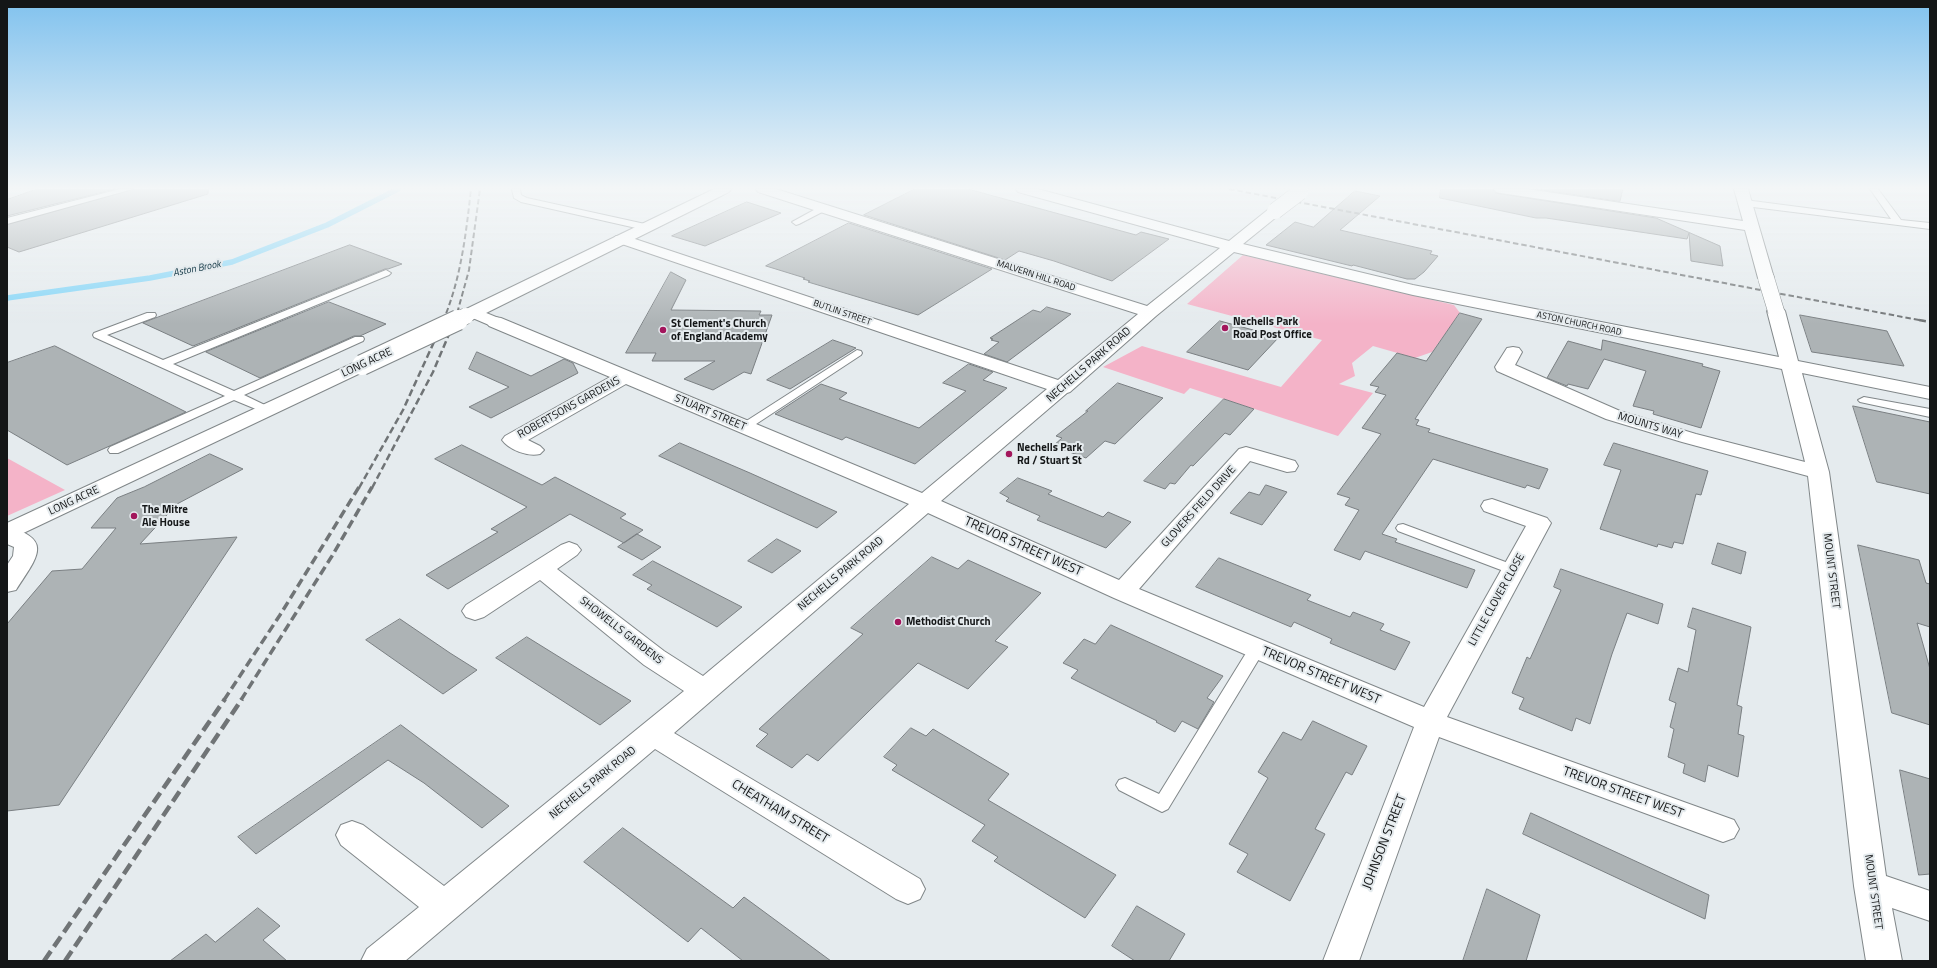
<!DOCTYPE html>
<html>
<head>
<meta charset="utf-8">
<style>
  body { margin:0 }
  #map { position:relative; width:1937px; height:968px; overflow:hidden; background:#e5ebee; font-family:"Titillium Web",sans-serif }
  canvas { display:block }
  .frame { position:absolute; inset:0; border:8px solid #141617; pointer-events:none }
</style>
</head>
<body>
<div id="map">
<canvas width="1937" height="968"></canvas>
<div class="frame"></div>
</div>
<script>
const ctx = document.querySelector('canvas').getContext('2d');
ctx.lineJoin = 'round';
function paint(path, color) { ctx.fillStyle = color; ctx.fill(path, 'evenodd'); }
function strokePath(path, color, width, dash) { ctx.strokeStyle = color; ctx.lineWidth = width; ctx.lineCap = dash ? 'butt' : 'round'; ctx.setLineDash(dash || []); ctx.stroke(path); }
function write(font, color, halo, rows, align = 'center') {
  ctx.font = font + ' "Titillium Web",sans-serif'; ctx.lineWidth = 4; ctx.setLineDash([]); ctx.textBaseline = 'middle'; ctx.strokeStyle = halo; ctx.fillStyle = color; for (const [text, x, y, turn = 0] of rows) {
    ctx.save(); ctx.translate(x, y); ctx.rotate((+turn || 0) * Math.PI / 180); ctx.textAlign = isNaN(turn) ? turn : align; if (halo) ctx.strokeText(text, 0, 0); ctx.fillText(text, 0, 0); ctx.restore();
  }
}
paint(new Path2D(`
  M 1243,255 L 1454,305 L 1460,313 L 1432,352 L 1415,358 L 1373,346 L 1352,363 L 1355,376 L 1339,384 L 1373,393 L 1338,436 L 1190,388 L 1184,394 L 1103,367 L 1142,346 L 1281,387 L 1322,340 L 1187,304 Z
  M 7,458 L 65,490 L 7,516 Z`), '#f4b3c8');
strokePath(new Path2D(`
  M 7,298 L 150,278 L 232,262 L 327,225 L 398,189`), '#87d6f7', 5.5);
const building = new Path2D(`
  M 37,189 L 115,189 L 7,216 L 7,200 Z
  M 134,189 L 208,189 L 208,194 L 19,252 L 7,247 L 7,225 Z
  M 915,189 L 968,189 L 1136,235 L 1141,232 L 1169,239 L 1112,281 L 1054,261 L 1019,251 L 1005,260 L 864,215 Z
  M 1441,189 L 1493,189 L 1495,193 L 1501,194 L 1656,218 L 1720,246 L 1723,266 L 1691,261 L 1689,233 L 1687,239 L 1546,218 L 1536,218 L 1440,198 Z
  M 1536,189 L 1623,189 L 1620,201 Z
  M 1355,191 L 1380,196 L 1340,230 L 1432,251 L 1430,254 L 1438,256 L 1424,272 L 1415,279 L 1407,279 L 1353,265 L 1352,266 L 1266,245 L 1295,222 L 1313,227 Z
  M 747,202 L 781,213 L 705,246 L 672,236 Z
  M 849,223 L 992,269 L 918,315 L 808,282 L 810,281 L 803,279 L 805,278 L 766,266 Z
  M 350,245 L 402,264 L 388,269 L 385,269 L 193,346 L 143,323 Z
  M 671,272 L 686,280 L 671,310 L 761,311 L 759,315 L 772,315 L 751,374 L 744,372 L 713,390 L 684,379 L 715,361 L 652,361 L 656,353 L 626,353 Z
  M 329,302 L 386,324 L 360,336 L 354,336 L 260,378 L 206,352 Z
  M 1047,307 L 1071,314 L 1007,362 L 984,354 L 999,342 L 991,340 L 993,339 L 990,338 L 1033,310 L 1040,312 Z
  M 1460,313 L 1482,319 L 1415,419 L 1419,420 L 1416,425 L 1430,429 L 1428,432 L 1548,469 L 1539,489 L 1527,485 L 1525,488 L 1433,459 L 1382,534 L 1397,539 L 1395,542 L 1475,570 L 1467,588 L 1365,551 L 1360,560 L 1334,550 L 1359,510 L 1345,505 L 1350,498 L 1337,494 L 1381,434 L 1362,428 L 1386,395 L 1375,392 L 1379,387 L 1370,385 L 1397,353 L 1426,361 Z
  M 1800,315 L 1887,331 L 1904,366 L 1812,352 Z
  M 1220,321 L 1279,337 L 1248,370 L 1187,352 Z
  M 833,340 L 856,348 L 790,389 L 767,380 Z
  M 1603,340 L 1703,364 L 1702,366 L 1720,371 L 1701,428 L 1653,414 L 1654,411 L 1633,406 L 1646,371 L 1604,359 L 1588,389 L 1568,384 L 1567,386 L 1547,378 L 1568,341 L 1601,350 Z
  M 55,346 L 186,412 L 67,465 L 7,430 L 7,363 Z
  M 477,352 L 531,376 L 564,359 L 573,363 L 578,373 L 491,418 L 469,407 L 509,387 L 469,369 Z
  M 969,364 L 993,372 L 983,380 L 1007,388 L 915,464 L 846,437 L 842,440 L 775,414 L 821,384 L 847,393 L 839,399 L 919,428 L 966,391 L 943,383 Z
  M 1118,383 L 1163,398 L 1115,444 L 1105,441 L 1086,458 L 1053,446 L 1062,438 L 1056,436 L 1088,411 L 1086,411 Z
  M 1224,399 L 1254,409 L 1230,435 L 1225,433 L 1193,466 L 1191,465 L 1175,484 L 1170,483 L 1165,489 L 1144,481 Z
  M 1853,406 L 1930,422 L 1930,494 L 1877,482 Z
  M 680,443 L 750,473 L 837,512 L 817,528 L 659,456 Z
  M 1614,443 L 1708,471 L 1701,495 L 1696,494 L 1683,544 L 1674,542 L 1672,548 L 1658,544 L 1657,547 L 1600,529 L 1621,470 L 1604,465 Z
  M 462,445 L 542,485 L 555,477 L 626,514 L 620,518 L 643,530 L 624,543 L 570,514 L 448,589 L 426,575 L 498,532 L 491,529 L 527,507 L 435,459 Z
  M 210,454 L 243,469 L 177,504 L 140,544 L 237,537 L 59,805 L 7,811 L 7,624 L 52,571 L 82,569 L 116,528 L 91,528 L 117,498 L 144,487 Z
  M 1018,478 L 1052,491 L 1048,494 L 1103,517 L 1108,512 L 1131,522 L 1106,548 L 1037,520 L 1040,516 L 1006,501 L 1009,498 L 1000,493 Z
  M 1266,485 L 1287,492 L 1262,525 L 1230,513 L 1249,492 L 1259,495 Z
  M 637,534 L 661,547 L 642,560 L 618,547 Z
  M 777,539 L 801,551 L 772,573 L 748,561 Z
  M 1718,543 L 1746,552 L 1741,574 L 1712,564 Z
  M 1858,545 L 1919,560 L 1926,583 L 1930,584 L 1930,627 L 1917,623 L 1930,669 L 1930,725 L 1892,713 Z
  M 932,557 L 958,569 L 968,560 L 1041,593 L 995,641 L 1008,647 L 968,689 L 918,663 L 818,761 L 807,754 L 792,768 L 756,746 L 768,734 L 759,729 L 863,634 L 851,628 Z
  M 1219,558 L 1311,595 L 1307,600 L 1350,617 L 1353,612 L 1384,624 L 1380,630 L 1410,642 L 1395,670 L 1330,643 L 1332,639 L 1294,622 L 1291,627 L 1196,587 Z
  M 653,561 L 705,588 L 742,607 L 717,627 L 647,589 L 652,585 L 633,575 Z
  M 1561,569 L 1663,604 L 1658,624 L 1627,613 L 1612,654 L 1590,724 L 1576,718 L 1572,731 L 1519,709 L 1524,698 L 1512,693 L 1527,657 L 1530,659 L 1561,590 L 1554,587 Z
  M 1693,608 L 1751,627 L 1737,705 L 1742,707 L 1738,734 L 1744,736 L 1738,777 L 1708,765 L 1705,782 L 1683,773 L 1685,764 L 1668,757 L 1674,729 L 1670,727 L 1676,703 L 1669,700 L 1678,668 L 1688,672 L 1696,630 L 1688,627 Z
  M 400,619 L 450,653 L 477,670 L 443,694 L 366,640 Z
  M 1111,625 L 1223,676 L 1207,698 L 1214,702 L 1198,729 L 1182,721 L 1175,732 L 1156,722 L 1157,721 L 1071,678 L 1078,670 L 1063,663 L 1084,639 L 1095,644 Z
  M 527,637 L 598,681 L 631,701 L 600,725 L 496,658 Z
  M 1313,721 L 1367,746 L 1352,775 L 1346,772 L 1315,829 L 1325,834 L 1290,901 L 1237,872 L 1248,854 L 1229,844 L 1268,778 L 1258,772 L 1283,732 L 1301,740 Z
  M 401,725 L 509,806 L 482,828 L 424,783 L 388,760 L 256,854 L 238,837 Z
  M 911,728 L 926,736 L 933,729 L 1009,774 L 988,800 L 1116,875 L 1085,918 L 994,861 L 998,857 L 972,841 L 985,825 L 892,770 L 897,765 L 884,757 Z
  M 1900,770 L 1930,779 L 1930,874 L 1919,875 Z
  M 1531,813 L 1709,895 L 1705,919 L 1523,834 Z
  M 623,828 L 733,908 L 744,897 L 831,961 L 743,961 L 701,928 L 688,942 L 584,862 Z
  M 1487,889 L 1540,915 L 1526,961 L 1463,961 Z
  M 1137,906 L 1185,934 L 1169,961 L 1135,961 L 1112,946 Z
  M 258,908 L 280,926 L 263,940 L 287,961 L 170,961 L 206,934 L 215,942 Z`);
paint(building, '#adb3b5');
strokePath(building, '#7a7f82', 1);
const service = new Path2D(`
  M 120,189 L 133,189 L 7,224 L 7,218 Z
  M 512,189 L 520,189 L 521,195 L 527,198 L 645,224 L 649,227 L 645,230 L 521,202 L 514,198 Z
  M 1870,189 L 1878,189 L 1901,220 L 1930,223 L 1930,229 L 1745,206 L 1741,203 L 1745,200 L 1891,219 Z
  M 823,205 L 827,208 L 826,210 L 799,224 L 796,225 L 792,222 Z
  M 386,270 L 391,273 L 389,275 L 173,364 L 234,391 L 355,337 L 363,337 L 364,339 L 363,341 L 244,395 L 271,408 L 273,410 L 271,412 L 263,412 L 234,400 L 118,453 L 110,453 L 108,450 L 110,447 L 225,396 L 94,337 L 93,335 L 94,333 L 147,313 L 155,313 L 156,315 L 155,317 L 107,335 L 163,360 Z
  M 857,350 L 861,351 L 862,353 L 861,355 L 747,430 L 743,431 L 737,427 Z
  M 1864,397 L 1930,409 L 1930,417 L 1860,402 L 1858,400 Z
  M 1403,524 L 1519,567 L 1521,570 L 1519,573 L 1514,575 L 1509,573 L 1398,531 L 1396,528 L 1398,525 Z
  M 1257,643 L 1263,645 L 1265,649 L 1168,809 L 1162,812 L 1156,809 L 1119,790 L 1116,785 L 1119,780 L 1125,778 L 1159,794 L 1251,645 Z`);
const pedestrian = new Path2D(`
  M 474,308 L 501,319 L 503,322 L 501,325 L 495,327 L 489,325 L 468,316 L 466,313 L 468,310 Z`);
const minor = new Path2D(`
  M 756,189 L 776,189 L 1147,306 L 1220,248 L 1018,192 L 1016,189 L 1038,189 L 1229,241 L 1270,208 L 1280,208 L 1282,211 L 1280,214 L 1243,244 L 1413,285 L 1779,357 L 1767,311 L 1770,307 L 1776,306 L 1782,307 L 1785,311 L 1798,361 L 1930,387 L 1930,399 L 1802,373 L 1829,472 L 1886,876 L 1930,891 L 1930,921 L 1892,908 L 1902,961 L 1866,961 L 1854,886 L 1808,476 L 1682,442 L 1606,419 L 1497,371 L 1495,367 L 1507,348 L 1513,347 L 1519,348 L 1522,352 L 1515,365 L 1620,411 L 1696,434 L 1805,462 L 1782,369 L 1413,295 L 1234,252 L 1156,316 L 1070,392 L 1067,393 L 941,501 L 1119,580 L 1239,449 L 1246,447 L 1295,461 L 1298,466 L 1295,471 L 1287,472 L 1250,461 L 1139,589 L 1424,707 L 1526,526 L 1484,511 L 1481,506 L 1484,501 L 1492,499 L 1547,518 L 1551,523 L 1447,717 L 1734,820 L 1739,829 L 1734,838 L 1723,842 L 1439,737 L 1359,961 L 1323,961 L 1414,727 L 1114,598 L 928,513 L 674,733 L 920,879 L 925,889 L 920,899 L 908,904 L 896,899 L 655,749 L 405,961 L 361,961 L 367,949 L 419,907 L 341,845 L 336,835 L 341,825 L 352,821 L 363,825 L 444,886 L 684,691 L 644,665 L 540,580 L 484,617 L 475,620 L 466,617 L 462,611 L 466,605 L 561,545 L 569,542 L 577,545 L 581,550 L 577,555 L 557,569 L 664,651 L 703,676 L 909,504 L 626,384 L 528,440 L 540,446 L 544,450 L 540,454 C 528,457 509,450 502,440 L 505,436 L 610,377 L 489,326 L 486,322 L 489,318 L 495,317 L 501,318 L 922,493 L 1047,389 L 616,242 L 613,239 L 616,236 L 626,236 L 1058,380 L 1138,314 L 758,192 Z
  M 1494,189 L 1527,189 L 1743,221 L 1734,189 L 1748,189 L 1774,278 L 1772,281 L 1766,283 L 1760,281 L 1758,278 L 1745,230 L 1501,193 L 1496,192 Z
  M 7,527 C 56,539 35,560 16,590 L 7,592 L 7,565 L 13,556 L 14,547 L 7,544 Z`);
const tertiary = new Path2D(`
  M 714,189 L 731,189 L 729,192 L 472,320 L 466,321 L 460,320 L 457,316 L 460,312 Z
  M 362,359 L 369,361 L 371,365 L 369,369 L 15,537 L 7,539 L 7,523 Z`);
strokePath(service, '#818789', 2);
strokePath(pedestrian, '#818789', 2);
strokePath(minor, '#818789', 2);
strokePath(tertiary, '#818789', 2);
paint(service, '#fff');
paint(pedestrian, '#fff');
paint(minor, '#fff');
paint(tertiary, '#fff');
strokePath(new Path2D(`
  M 1229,189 L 1924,321
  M 443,321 C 461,279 466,234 471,189
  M 455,321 L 469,270 L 480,189`), '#707476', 2, [5.5, 3]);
strokePath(new Path2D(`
  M 1919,320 L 1930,322
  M 359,488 L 403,410 L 444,320
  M 372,488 L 433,372 L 455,320`), '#707476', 2.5, [7, 3.5]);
strokePath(new Path2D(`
  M 224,700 L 280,615 L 359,487
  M 241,700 L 332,556 L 372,487`), '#707476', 3.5, [9, 4.5]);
strokePath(new Path2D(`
  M 44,961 L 225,699
  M 65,961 L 242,699`), '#707476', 4.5, [12, 5.5]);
const minorBridge = new Path2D(`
  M 1275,211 L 1300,192
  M 1766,278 L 1776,311`);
const tertiaryBridgeFar1 = new Path2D(`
  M 455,321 L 466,316`);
const tertiaryBridge = new Path2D(`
  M 362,365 L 458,320`);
strokePath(minorBridge, '#818789', 17, []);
strokePath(tertiaryBridgeFar1, '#818789', 17, []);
strokePath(tertiaryBridge, '#818789', 22, []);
strokePath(minorBridge, '#fff', 16);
strokePath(tertiaryBridgeFar1, '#fff', 16);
strokePath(tertiaryBridge, '#fff', 20);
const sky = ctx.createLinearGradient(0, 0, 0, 324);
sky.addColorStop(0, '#81c2ee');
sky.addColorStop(0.58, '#f3f6f7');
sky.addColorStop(1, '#f3f6f700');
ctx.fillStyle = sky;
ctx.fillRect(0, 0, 1937, 324);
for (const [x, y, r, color] of [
  [1225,328,4,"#a3165c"],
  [663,330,4,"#a3165c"],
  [1009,454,4,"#a3165c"],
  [134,516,4,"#a3165c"],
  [898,622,4,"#a3165c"]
]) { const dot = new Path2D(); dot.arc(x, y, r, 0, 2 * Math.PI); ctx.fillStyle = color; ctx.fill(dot); strokePath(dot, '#e5ebee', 1.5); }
write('9px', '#141617', '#e5ebee', [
  ["MALVERN HILL ROAD",1036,276,18],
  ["BUTLIN STREET",842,313,19],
  ["ASTON CHURCH ROAD",1579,324,12]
]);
write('italic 10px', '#103543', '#e5ebee', [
  ["Aston Brook",197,269,-11]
]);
write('bold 11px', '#141617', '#e5ebee', [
  ["Nechells Park",1233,322],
  ["Road Post Office",1233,335],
  ["St Clement's Church",671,324],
  ["of England Academy",671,337],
  ["Nechells Park",1017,448],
  ["Rd / Stuart St",1017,461],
  ["The Mitre",142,510],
  ["Ale House",142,523],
  ["Methodist Church",906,622]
], 'left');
write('11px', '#141617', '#e5ebee', [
  ["LONG ACRE",367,363,-25],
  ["NECHELLS PARK ROAD",1089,365,-41],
  ["ROBERTSONS GARDENS",569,408,-29],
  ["STUART STREET",710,413,23],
  ["MOUNTS WAY",1650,426,17],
  ["LONG ACRE",74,501,-25],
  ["GLOVERS FIELD DRIVE",1199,507,-48],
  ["MOUNT STREET",1831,571,83],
  ["NECHELLS PARK ROAD",841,574,-40],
  ["LITTLE CLOVER CLOSE",1497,600,-61],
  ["SHOWELLS GARDENS",621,631,38],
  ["NECHELLS PARK ROAD",593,783,-39],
  ["MOUNT STREET",1873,892,82]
]);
write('13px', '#141617', '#e5ebee', [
  ["TREVOR STREET WEST",1023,547,24],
  ["TREVOR STREET WEST",1321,676,23],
  ["TREVOR STREET WEST",1623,793,20],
  ["CHEATHAM STREET",780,812,31],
  ["JOHNSON STREET",1385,842,-69]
]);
</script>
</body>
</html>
